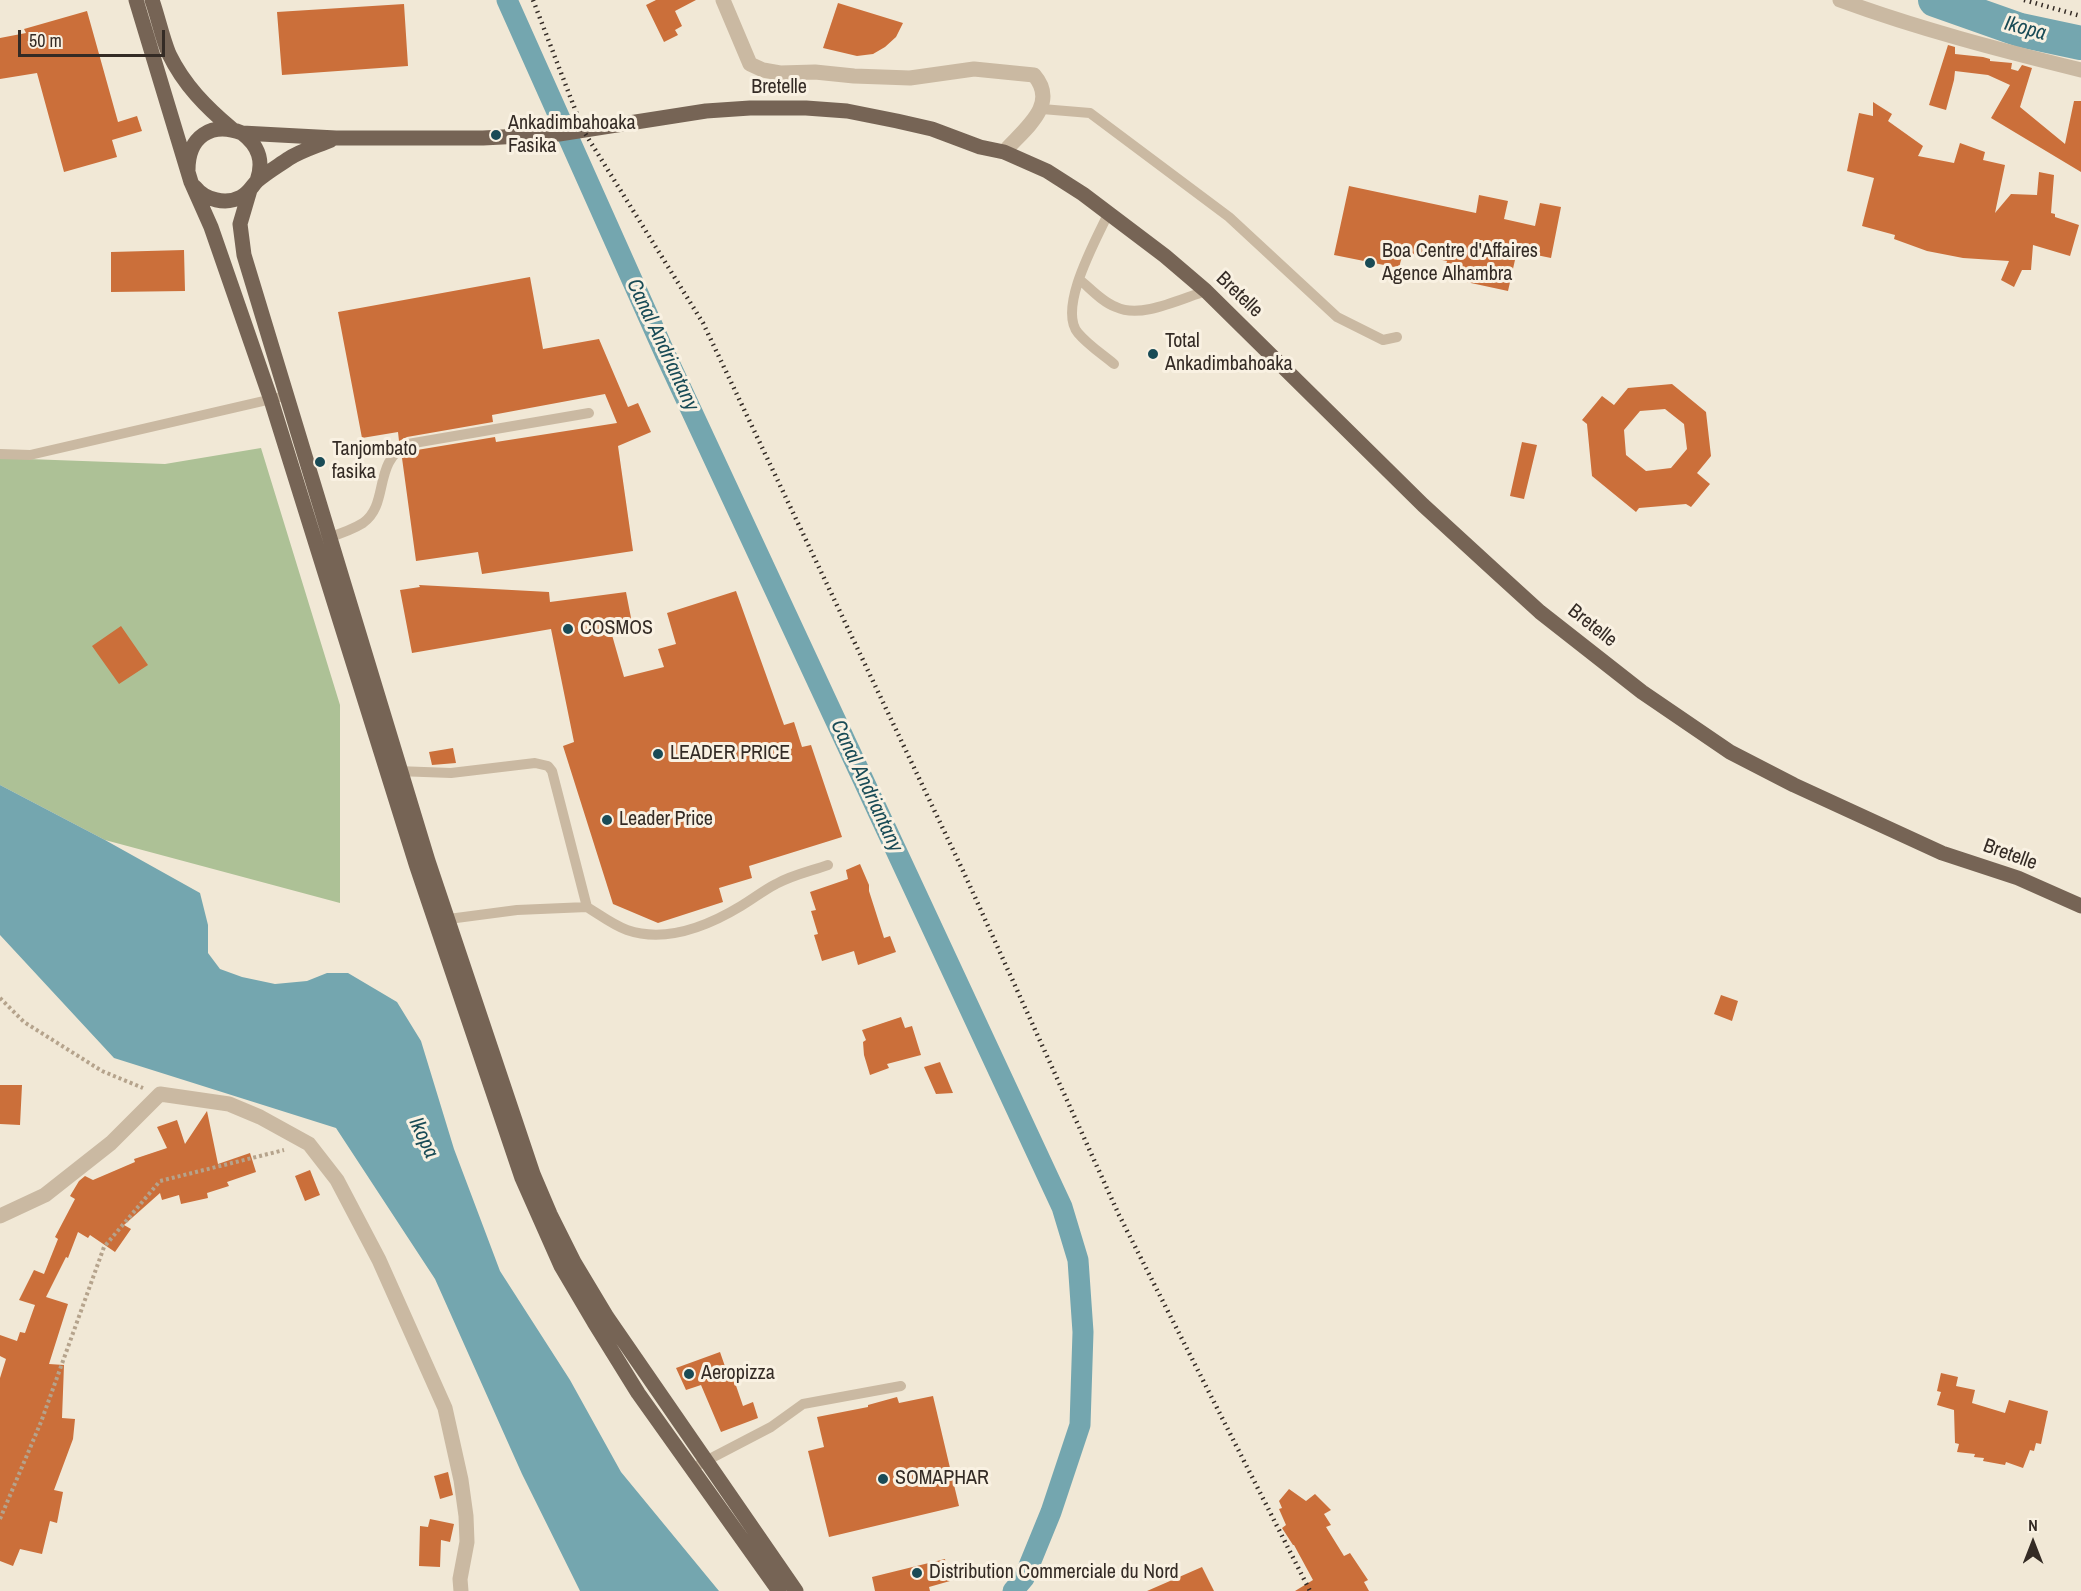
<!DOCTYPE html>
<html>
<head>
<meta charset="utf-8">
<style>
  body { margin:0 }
  #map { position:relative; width:2081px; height:1591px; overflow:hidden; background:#f1e8d6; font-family:"Archivo Narrow",sans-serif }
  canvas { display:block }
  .north { position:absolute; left:2003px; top:1513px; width:60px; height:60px; -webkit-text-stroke:4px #f9f1e2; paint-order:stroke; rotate:0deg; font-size:16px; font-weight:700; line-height:24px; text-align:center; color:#342b25 }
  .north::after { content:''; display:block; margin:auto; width:21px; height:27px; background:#342b25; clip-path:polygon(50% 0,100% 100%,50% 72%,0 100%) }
  .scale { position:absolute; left:18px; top:30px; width:147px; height:27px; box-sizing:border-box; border:3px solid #342b25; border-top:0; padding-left:8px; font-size:18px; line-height:21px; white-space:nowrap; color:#342b25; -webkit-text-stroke:4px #f9f1e2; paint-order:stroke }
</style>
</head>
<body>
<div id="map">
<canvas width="2081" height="1591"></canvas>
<div class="north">N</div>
<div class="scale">50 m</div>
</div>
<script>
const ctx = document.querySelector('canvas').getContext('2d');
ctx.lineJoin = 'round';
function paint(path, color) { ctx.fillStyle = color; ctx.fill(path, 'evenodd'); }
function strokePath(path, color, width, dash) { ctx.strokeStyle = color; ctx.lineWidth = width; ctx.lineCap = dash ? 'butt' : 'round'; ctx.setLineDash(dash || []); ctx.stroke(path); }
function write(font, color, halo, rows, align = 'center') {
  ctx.font = font + ' "Archivo Narrow",sans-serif'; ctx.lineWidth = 6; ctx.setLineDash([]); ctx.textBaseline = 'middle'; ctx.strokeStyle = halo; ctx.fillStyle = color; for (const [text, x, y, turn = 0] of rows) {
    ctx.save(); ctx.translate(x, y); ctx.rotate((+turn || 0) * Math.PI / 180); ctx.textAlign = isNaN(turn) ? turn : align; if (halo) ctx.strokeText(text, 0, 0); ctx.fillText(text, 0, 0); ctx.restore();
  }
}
paint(new Path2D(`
  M 261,448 L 340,705 L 340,903 L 105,840 L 0,785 L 0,458 L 165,464 Z`), '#adc196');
paint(new Path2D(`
  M 0,785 L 105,840 L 200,893 L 208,925 L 208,953 L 220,969 L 242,977 L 275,984 L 307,981 L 327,973 L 348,973 L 397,1002 L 421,1041 L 454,1149 L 500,1271 L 570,1380 L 621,1472 L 719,1591 L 580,1591 L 522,1474 L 435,1279 L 336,1128 L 114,1058 L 0,935 Z`), '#74a6af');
strokePath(new Path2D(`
  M 507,0 L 666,356 L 1062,1207 L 1078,1260 L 1083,1332 L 1080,1425 L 1051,1512 L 1024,1578 L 1013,1591`), '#74a6af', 21);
strokePath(new Path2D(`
  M 1935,0 L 2020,30 L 2081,43`), '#74a6af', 34);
paint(new Path2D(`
  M 656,0 L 696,0 L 675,11 L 682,26 L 675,30 L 678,35 L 664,42 L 646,5 Z
  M 838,3 L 903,23 L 896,37 L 885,47 L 873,54 L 857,56 L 823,48 Z
  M 404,4 L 408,66 L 282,75 L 277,12 Z
  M 87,11 L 118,122 L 137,116 L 142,131 L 112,140 L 117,157 L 64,172 L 37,73 L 0,79 L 0,38 L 26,33 L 24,29 Z
  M 1948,45 L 1955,47 L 1955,54 L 1983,57 L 1990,59 L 1990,61 L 2012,63 L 2011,69 L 2018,71 L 2022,65 L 2032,68 L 2020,107 L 2065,144 L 2074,101 L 2081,101 L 2081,172 L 1991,118 L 2010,85 L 1988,75 L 1955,71 L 1954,80 L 1946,110 L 1929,105 Z
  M 1873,102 L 1892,114 L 1888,121 L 1923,146 L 1918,156 L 1954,163 L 1960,143 L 1985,152 L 1983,160 L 2005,165 L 1995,213 L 2011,194 L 2037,195 L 2039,172 L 2054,175 L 2051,213 L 2055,214 L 2055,217 L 2079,225 L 2070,256 L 2033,245 L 2031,270 L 2022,270 L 2014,287 L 2001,280 L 2009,261 L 1963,258 L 1927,251 L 1894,239 L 1895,235 L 1862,226 L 1874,178 L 1847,171 L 1859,113 L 1873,116 Z
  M 1349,186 L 1476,213 L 1479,195 L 1508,201 L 1504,219 L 1535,226 L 1540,203 L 1561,207 L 1551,258 L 1517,251 L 1508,291 L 1443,277 L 1447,261 L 1403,252 L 1399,268 L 1334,255 Z
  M 184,250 L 185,291 L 111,292 L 111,252 Z
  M 530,277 L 543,349 L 599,339 L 628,407 L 638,403 L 651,432 L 618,446 L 633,551 L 482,574 L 478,552 L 416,561 L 402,458 L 411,451 L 495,437 L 496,442 L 617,423 L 605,394 L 492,415 L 493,422 L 407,437 L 399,441 L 398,432 L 362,438 L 338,312 Z
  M 1672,384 L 1706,412 L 1711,456 L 1697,473 L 1710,484 L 1691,507 L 1686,504 L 1639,508 L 1636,512 L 1592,476 L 1587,424 L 1582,420 L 1602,396 L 1614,405 L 1628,388 ZM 1665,409 L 1684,424 L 1687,449 L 1671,468 L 1646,471 L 1626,455 L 1624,430 L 1640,411 Z
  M 1522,442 L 1537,445 L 1524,499 L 1510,496 Z
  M 419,585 L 549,592 L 550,602 L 626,592 L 632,623 L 610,628 L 624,677 L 664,667 L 658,649 L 676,644 L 667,613 L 736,591 L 784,725 L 794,722 L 802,747 L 811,745 L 842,837 L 749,866 L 752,878 L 719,888 L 723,902 L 658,923 L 613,904 L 563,746 L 574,742 L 551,629 L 412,653 L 400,590 L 420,587 Z
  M 121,626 L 148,665 L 119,684 L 92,646 Z
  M 453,748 L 456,763 L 432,765 L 429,752 Z
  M 860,864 L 869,885 L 869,891 L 884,938 L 890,936 L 896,952 L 858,965 L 854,951 L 822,961 L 814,935 L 818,934 L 811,911 L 816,910 L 810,892 L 848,879 L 846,870 Z
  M 1721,995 L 1738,1001 L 1732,1021 L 1714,1014 Z
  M 901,1017 L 905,1028 L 912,1026 L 921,1055 L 887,1064 L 889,1068 L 870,1075 L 864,1055 L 863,1042 L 866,1040 L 862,1030 Z
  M 940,1062 L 953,1093 L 936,1094 L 924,1067 Z
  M 0,1085 L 22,1085 L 20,1125 L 0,1124 Z
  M 207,1111 L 218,1164 L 250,1153 L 256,1172 L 227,1182 L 229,1186 L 207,1193 L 208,1198 L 181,1204 L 179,1195 L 162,1200 L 160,1193 L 124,1225 L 131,1229 L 115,1252 L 90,1235 L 88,1238 L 78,1232 L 68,1258 L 66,1257 L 46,1297 L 68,1304 L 49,1364 L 64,1365 L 62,1418 L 75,1419 L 73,1439 L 54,1490 L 63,1492 L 57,1523 L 50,1521 L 42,1554 L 20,1549 L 13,1566 L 0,1561 L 0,1378 L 6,1359 L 0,1356 L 0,1335 L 17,1341 L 20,1332 L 25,1333 L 35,1305 L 19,1300 L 34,1270 L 44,1274 L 58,1239 L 55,1237 L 75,1199 L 70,1196 L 79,1181 L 85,1176 L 93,1180 L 135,1162 L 134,1159 L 167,1148 L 157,1127 L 177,1120 L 185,1144 Z
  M 310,1170 L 320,1195 L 305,1201 L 295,1176 Z
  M 720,1352 L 728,1375 L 732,1374 L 743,1406 L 753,1402 L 758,1418 L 721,1432 L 701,1385 L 686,1390 L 676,1368 Z
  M 1941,1373 L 1958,1377 L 1956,1386 L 1975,1390 L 1972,1403 L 2005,1413 L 2009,1400 L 2048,1411 L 2041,1444 L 2036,1443 L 2034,1451 L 2030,1450 L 2023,1468 L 2006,1462 L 2005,1465 L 1983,1461 L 1984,1458 L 1974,1457 L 1975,1454 L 1957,1452 L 1959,1444 L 1955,1443 L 1954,1410 L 1937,1405 L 1941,1392 L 1937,1391 Z
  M 933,1396 L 959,1506 L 829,1537 L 808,1451 L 824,1447 L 817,1417 L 868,1407 L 868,1405 L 897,1397 L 899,1403 Z
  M 448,1472 L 453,1495 L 440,1499 L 434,1476 Z
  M 1289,1489 L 1306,1501 L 1315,1494 L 1331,1510 L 1324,1514 L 1331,1525 L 1326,1527 L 1344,1556 L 1350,1553 L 1368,1580 L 1364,1582 L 1369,1591 L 1295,1591 L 1313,1580 L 1294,1545 L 1293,1545 L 1282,1528 L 1286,1525 L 1279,1509 L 1282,1508 L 1279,1501 Z
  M 430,1519 L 454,1524 L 450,1542 L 441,1540 L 440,1567 L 419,1566 L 420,1526 L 428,1527 Z
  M 945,1559 L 950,1581 L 929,1587 L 930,1591 L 875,1591 L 872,1577 Z
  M 1202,1567 L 1214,1591 L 1147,1591 Z`), '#cb6f3a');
strokePath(new Path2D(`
  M 0,998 L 24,1022 L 102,1071 L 143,1088
  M 0,1519 L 41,1422 L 104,1247 L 160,1181 L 284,1150`), '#b5a38c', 4, [3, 3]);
strokePath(new Path2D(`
  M 1042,109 L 1090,113 L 1229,217 L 1337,317 L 1383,340 L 1397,337
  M 1109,212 C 1097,238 1057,308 1078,333 C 1088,345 1102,354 1114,364
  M 1079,279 C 1090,288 1102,302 1116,307 C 1141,319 1180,299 1206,291
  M 0,454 L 30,455 L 285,396
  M 324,539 C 337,535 352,530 363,523 C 390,504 372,462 408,444 L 589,413
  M 397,771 L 451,773 L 535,763 L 548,766 L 552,771 L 587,907 L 517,910 L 441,920
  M 587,907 C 600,915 613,925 627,930 C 665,943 708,926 741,906 C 753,899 764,890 776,884 C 792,875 811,871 828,865
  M 700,1464 L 771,1427 L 803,1404 L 901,1386`), '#cab9a2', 10);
strokePath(new Path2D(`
  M 723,0 L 750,64 L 763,70 L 780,73 L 815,72 L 854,76 L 910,78 L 974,69 L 1034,75 C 1060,105 1023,130 1004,152
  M 0,1216 L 45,1195 L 111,1143 L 160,1094 L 229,1104 L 260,1117 L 309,1144 L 337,1180 L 379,1260 L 445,1408 L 461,1480 L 466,1516 L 467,1542 L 460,1579 L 461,1591`), '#cab9a2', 15);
strokePath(new Path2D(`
  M 1840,0 C 1919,29 2000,50 2081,70`), '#cab9a2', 15);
strokePath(new Path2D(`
  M 136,0 L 191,182 L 211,227 L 271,400 L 416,864 L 522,1178 L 561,1266 L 594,1322 L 638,1393 L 779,1591
  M 152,0 C 158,17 162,37 169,54 C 184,85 206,107 232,129
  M 242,133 C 259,146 264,161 257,181
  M 188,170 C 188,137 211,121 242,133 L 336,138 L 483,138 L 559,134 L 706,111 L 750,108 L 806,108 L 847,111 L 897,121 L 932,129 L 980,147 L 1004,152 L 1047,171 L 1083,194 L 1165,256 L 1206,291 L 1423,505 L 1495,571 L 1540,612 L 1642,692 L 1730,752 L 1794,785 L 1942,853 L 2018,878 L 2081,906
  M 195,187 C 205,200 226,205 241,197 C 249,193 252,186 257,181 C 266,173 278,166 288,159 C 300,151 317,146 331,140
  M 250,190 L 240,224 L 244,255 L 428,861 L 533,1174 L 550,1214 L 574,1262 L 607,1317 L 796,1591`), '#766455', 15);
strokePath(new Path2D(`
  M 533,0 L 583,130 L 703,323 L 964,873 L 1119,1215 L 1310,1591
  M 2024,0 L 2081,16`), '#342b25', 4.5, [1.5, 4.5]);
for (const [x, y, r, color] of [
  [496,135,6,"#194b56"],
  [1370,263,6,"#194b56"],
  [1153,354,6,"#194b56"],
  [320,462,6,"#194b56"],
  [568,629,6,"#194b56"],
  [658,754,6,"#194b56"],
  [607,820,6,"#194b56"],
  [689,1374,6,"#194b56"],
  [883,1479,6,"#194b56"],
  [917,1573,6,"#194b56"]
]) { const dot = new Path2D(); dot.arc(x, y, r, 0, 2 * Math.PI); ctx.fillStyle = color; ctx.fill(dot); strokePath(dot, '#f9f1e2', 2); }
write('20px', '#342b25', '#f9f1e2', [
  ["Bretelle",779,88],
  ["Bretelle",1239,295,44],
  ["Bretelle",1592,626,38],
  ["Bretelle",2010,855,20]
]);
write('20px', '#342b25', '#f9f1e2', [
  ["Ankadimbahoaka",508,124],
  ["Fasika",508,147],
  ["Boa Centre d'Affaires",1382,252],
  ["Agence Alhambra",1382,275],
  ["Total",1165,342],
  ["Ankadimbahoaka",1165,365],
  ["Tanjombato",332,450],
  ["fasika",332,473],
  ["COSMOS",580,629],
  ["LEADER PRICE",670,754],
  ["Leader Price",619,820],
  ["Aeropizza",701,1374],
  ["SOMAPHAR",895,1479],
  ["Distribution Commerciale du Nord",929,1573]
], 'left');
write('italic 21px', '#194b56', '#f9f1e2', [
  ["Ikopa",2025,29,15],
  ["Canal Andriantany",662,345,65],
  ["Canal Andriantany",866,786,65],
  ["Ikopa",423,1138,65]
]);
</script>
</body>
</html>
